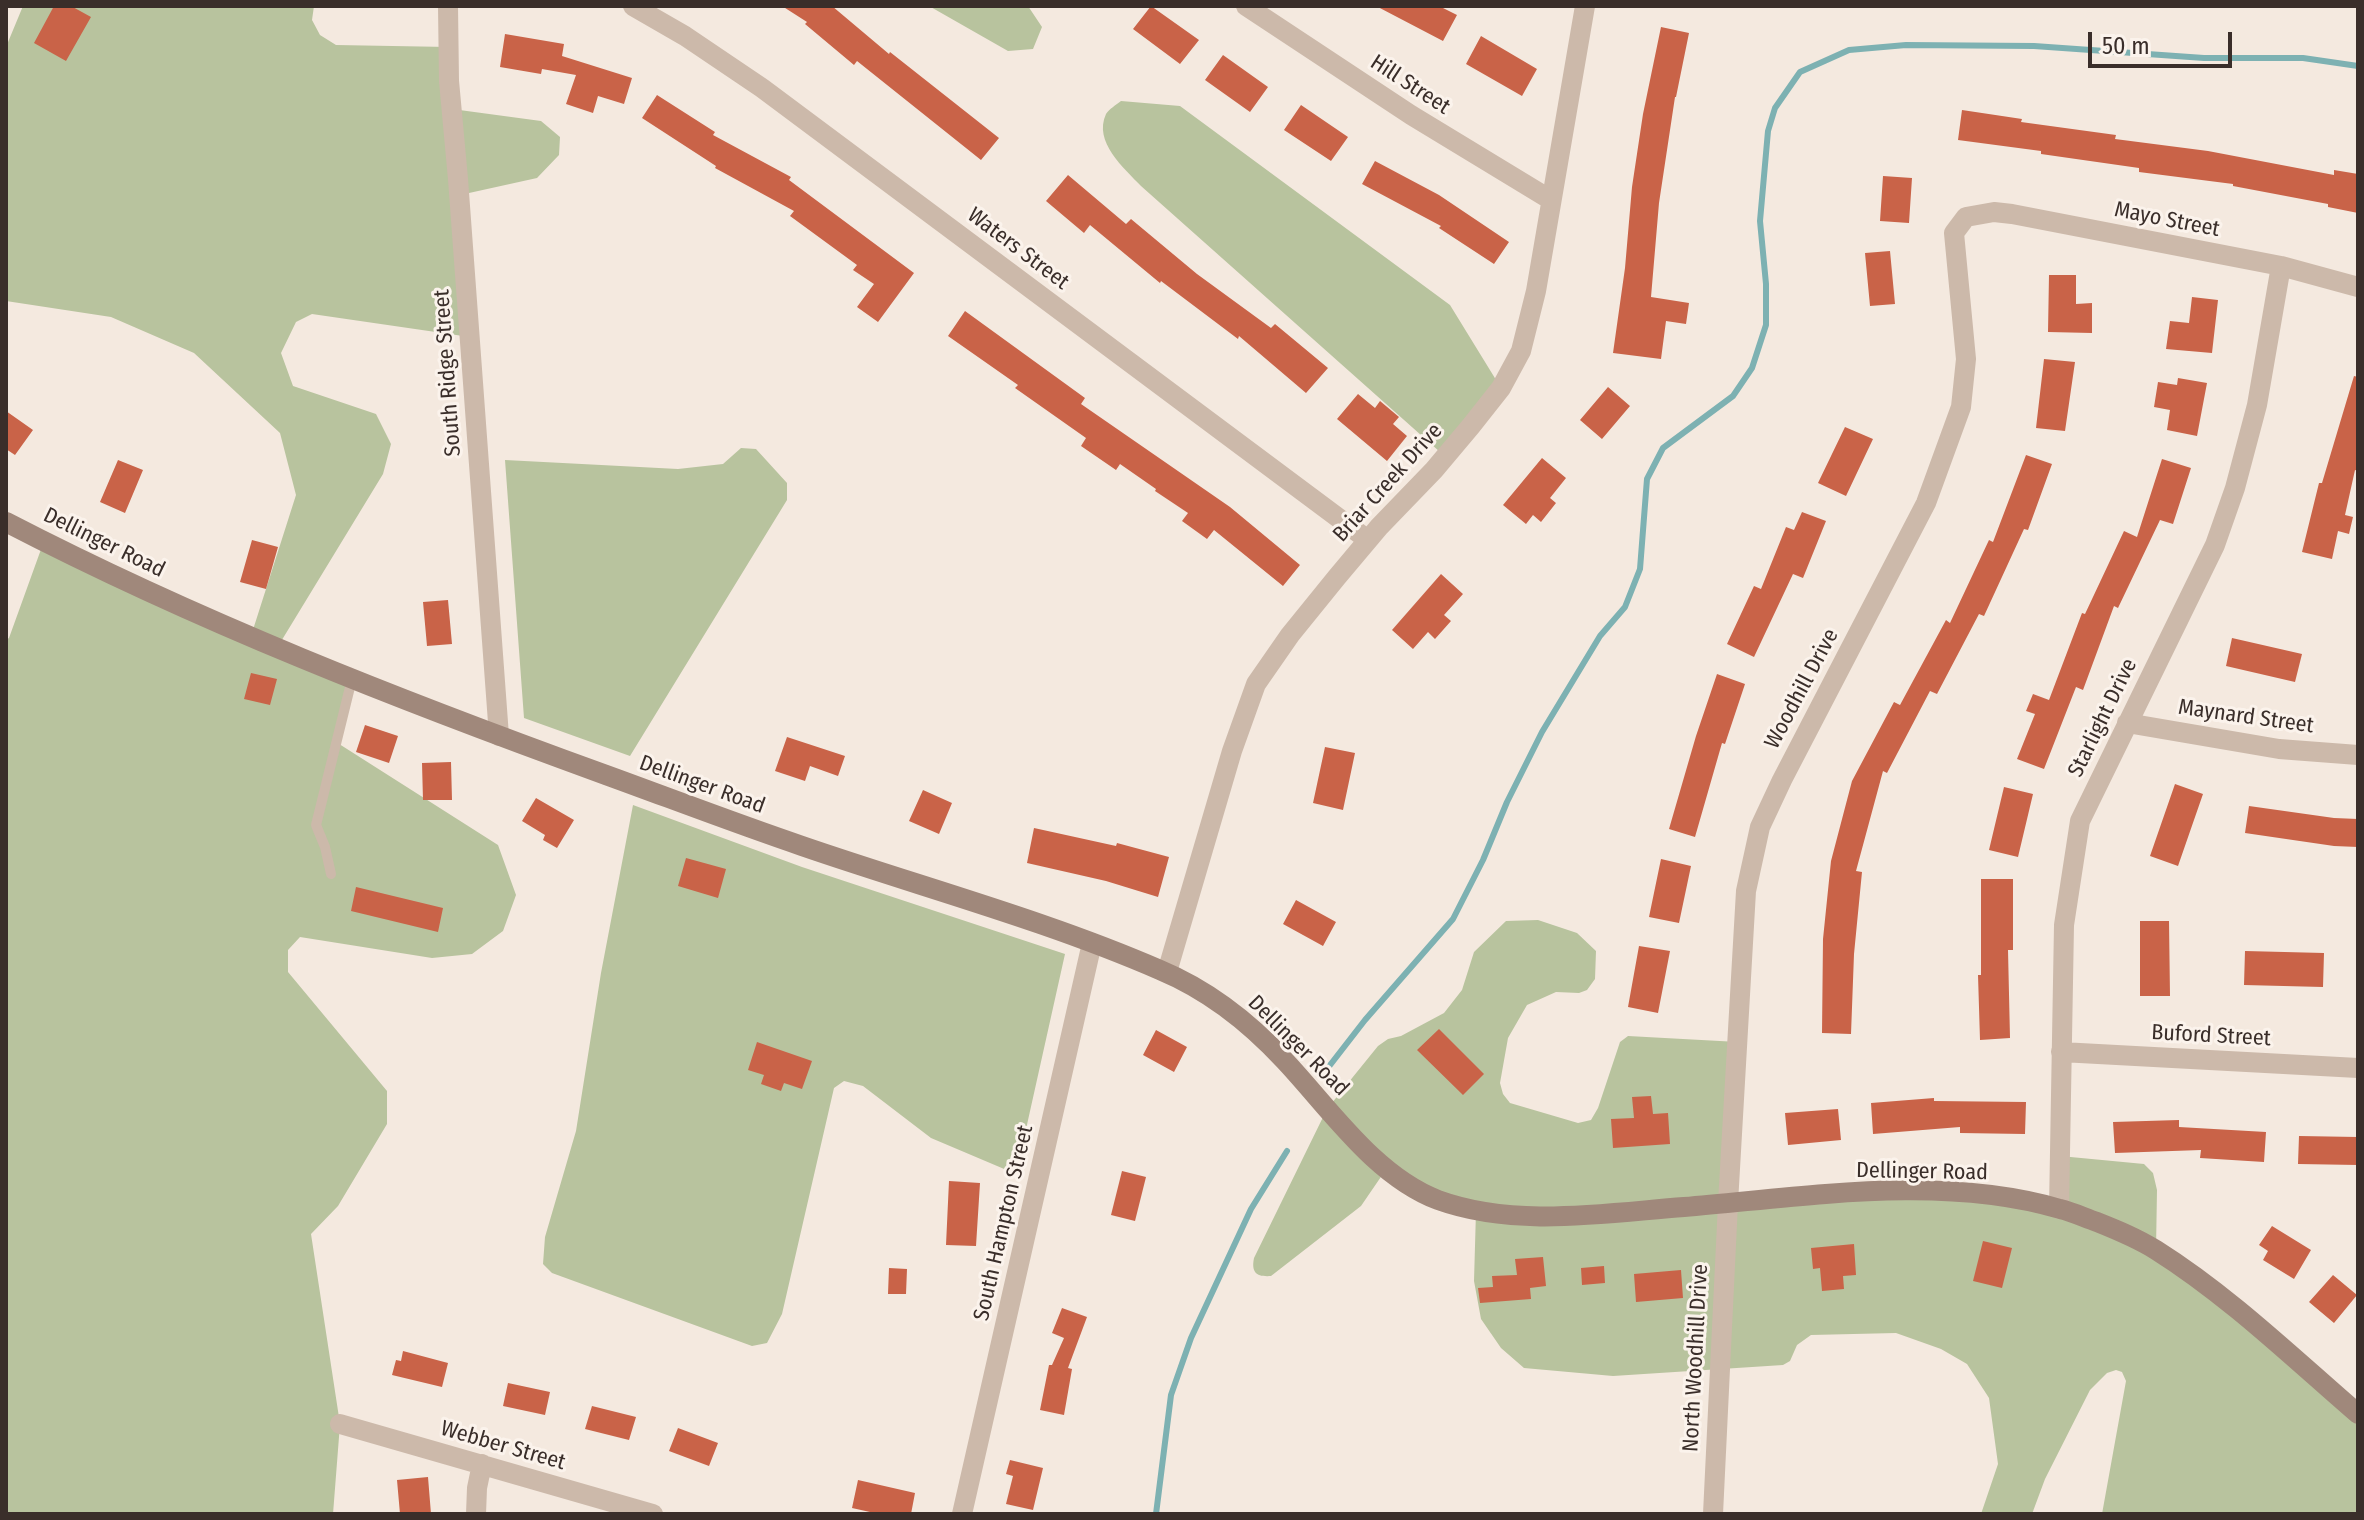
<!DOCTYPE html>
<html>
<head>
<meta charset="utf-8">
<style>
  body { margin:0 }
  #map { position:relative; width:2364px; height:1520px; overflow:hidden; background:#f4e9df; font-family:"Fira Sans Condensed",sans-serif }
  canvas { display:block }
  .frame { position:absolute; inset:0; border:8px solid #3a2e2a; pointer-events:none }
  .scale { position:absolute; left:2088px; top:32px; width:144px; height:36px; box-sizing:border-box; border:4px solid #3a2e2a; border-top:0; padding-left:10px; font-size:24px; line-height:28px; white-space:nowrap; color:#3a2e2a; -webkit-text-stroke:6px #fbf3ec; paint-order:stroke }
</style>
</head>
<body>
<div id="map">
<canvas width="2364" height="1520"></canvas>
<div class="frame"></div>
<div class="scale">50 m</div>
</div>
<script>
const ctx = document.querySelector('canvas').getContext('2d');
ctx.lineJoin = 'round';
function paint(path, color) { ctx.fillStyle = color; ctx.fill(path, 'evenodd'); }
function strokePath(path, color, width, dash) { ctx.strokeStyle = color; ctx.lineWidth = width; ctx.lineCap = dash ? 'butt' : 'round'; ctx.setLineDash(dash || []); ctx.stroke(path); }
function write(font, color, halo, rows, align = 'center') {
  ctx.font = font + ' "Fira Sans Condensed",sans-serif'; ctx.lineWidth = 6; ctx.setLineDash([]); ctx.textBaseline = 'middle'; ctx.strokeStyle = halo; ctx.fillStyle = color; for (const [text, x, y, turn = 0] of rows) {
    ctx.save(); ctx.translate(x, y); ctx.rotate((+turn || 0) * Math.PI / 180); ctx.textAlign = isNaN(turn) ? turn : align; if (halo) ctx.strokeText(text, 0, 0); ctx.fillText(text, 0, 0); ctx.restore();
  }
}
paint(new Path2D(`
  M 23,6 L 314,6 L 312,20 L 320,35 L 336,45 L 449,47 L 452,109 L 541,121 L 560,137 L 559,155 L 537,178 L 460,195 L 470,337 L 312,314 L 296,322 L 281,353 L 293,386 L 376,414 L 391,444 L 383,474 L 277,648 L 352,679 L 336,742 L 498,845 L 516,895 L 503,931 L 472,954 L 432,958 L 300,937 L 288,950 L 288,972 L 387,1091 L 387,1124 L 338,1206 L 311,1234 L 340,1424 L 333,1514 L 6,1514 L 6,640 L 9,638 L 44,541 L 251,636 L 296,495 L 280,433 L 194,353 L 111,317 L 6,301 L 6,47 Z
  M 929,6 L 1028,6 L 1042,27 L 1033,49 L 1008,51 Z
  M 1121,101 L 1180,106 L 1450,305 L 1501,388 L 1449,460 L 1141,186 C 1124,168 1093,142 1106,114 C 1109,109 1116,105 1121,101 Z
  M 741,448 L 756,449 L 787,483 L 787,500 L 630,756 L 524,718 L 505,460 L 678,469 L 723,464 Z
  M 633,805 L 802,867 L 1065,954 L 1016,1174 L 931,1138 L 863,1086 L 844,1081 L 834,1088 L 782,1314 L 767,1343 L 752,1346 L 552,1273 L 543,1264 L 545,1237 L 576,1131 L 601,973 Z
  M 1538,920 L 1577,933 L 1596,951 L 1595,979 L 1587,990 L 1579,993 L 1556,992 L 1527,1005 L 1508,1038 L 1500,1083 L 1503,1094 L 1510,1103 L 1578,1123 L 1591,1120 L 1598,1108 L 1620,1042 L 1628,1036 L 1738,1042 L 1728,1203 L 1879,1191 L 2059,1208 L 2060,1156 L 2144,1164 L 2153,1173 L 2157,1190 L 2156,1250 L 2358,1414 L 2358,1514 L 2102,1514 L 2126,1381 L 2122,1372 L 2116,1370 L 2107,1373 L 2090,1390 L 2045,1479 L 2032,1514 L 1981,1514 L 1998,1464 L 1989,1398 L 1967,1364 L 1941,1349 L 1896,1333 L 1811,1335 L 1797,1345 L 1790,1361 L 1783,1365 L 1613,1376 L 1524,1368 L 1501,1348 L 1481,1319 L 1474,1281 L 1476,1211 L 1387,1168 L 1361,1206 L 1271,1276 C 1257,1277 1251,1273 1254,1258 L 1327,1109 L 1378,1046 L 1388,1039 L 1401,1036 L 1444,1013 L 1462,990 L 1474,952 L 1506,921 Z`), '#b8c39e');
strokePath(new Path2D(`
  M 1327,1069 L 1365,1020 L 1453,919 L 1483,860 L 1507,802 L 1542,732 L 1600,636 L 1625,607 L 1640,569 L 1647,479 L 1663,448 L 1733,396 L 1752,368 L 1766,325 L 1766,284 L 1760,221 L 1768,131 L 1775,108 L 1800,72 L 1849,50 L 1906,45 L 2034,46 L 2204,58 L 2303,58 L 2358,66
  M 1156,1514 L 1171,1395 L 1191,1338 L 1251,1209 L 1287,1151`), '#7db1b2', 6);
paint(new Path2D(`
  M 54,6 L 71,6 L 91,17 L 66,61 L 34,43 Z
  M 782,6 L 832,6 L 889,54 L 890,52 L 999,138 L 981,160 L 857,61 L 854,65 L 805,24 L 807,22 Z
  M 1151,6 L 1199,40 L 1180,64 L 1133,29 Z
  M 1376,6 L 1439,6 L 1457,15 L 1443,41 Z
  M 1661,27 L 1689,33 L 1676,97 L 1675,97 L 1659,203 L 1651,297 L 1689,303 L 1686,324 L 1666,321 L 1661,359 L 1613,353 L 1625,268 L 1632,187 L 1643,114 Z
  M 505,34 L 564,44 L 562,56 L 632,78 L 624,104 L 598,96 L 593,113 L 566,104 L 576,75 L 542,69 L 541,74 L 500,67 Z
  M 1481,36 L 1537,69 L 1522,96 L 1466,64 Z
  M 1223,55 L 1268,87 L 1250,112 L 1205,80 Z
  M 657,95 L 715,132 L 713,135 L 791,177 L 789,180 L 914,273 L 878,322 L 857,307 L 874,284 L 853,270 L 857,265 L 790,216 L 794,211 L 715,168 L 716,166 L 642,118 Z
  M 1301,105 L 1348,137 L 1331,161 L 1284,130 Z
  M 1962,110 L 2022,119 L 2021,122 L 2116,135 L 2115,139 L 2208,151 L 2334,175 L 2334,170 L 2358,174 L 2358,213 L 2328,207 L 2328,204 L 2233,186 L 2233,184 L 2139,172 L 2139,168 L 2041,154 L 2041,151 L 1958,140 Z
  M 1375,161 L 1439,195 L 1509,242 L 1494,264 L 1439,228 L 1441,226 L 1362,184 Z
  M 1068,175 L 1126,224 L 1131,219 L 1197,274 L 1271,328 L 1275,324 L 1328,368 L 1306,393 L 1239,336 L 1238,339 L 1161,281 L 1160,283 L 1090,225 L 1084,233 L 1046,201 Z
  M 1883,176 L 1912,178 L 1909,223 L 1880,221 Z
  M 1890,251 L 1895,304 L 1870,306 L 1865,253 Z
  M 2049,275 L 2076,275 L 2076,304 L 2092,303 L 2092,333 L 2048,332 Z
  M 2192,297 L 2218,300 L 2212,353 L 2166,349 L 2170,321 L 2189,323 Z
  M 965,311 L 1085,398 L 1081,404 L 1230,507 L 1300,565 L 1283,586 L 1214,530 L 1207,539 L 1182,521 L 1188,513 L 1155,491 L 1156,489 L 1120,464 L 1116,470 L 1081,446 L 1086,438 L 1015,388 L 1018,385 L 948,336 Z
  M 2044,359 L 2075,362 L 2065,431 L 2036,428 Z
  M 2354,376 L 2358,377 L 2358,471 L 2355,470 L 2345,515 L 2353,517 L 2349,534 L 2338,531 L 2332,559 L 2302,552 L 2319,483 L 2322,483 Z
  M 2178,378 L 2207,383 L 2197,436 L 2167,430 L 2170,410 L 2154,407 L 2158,382 L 2177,385 Z
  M 1608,387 L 1630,406 L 1602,439 L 1580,420 Z
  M 1358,394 L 1375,408 L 1380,401 L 1399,417 L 1393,424 L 1407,436 L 1387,461 L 1337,419 Z
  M 6,411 L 33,430 L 15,455 L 6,449 Z
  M 1845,427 L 1873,439 L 1846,496 L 1818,483 Z
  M 2026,455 L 2052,464 L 2028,530 L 2024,529 L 1984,616 L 1979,614 L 1937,694 L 1930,691 L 1887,773 L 1883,771 L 1856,871 L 1862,872 L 1854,954 L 1851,1034 L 1822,1033 L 1823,939 L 1831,861 L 1852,781 L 1894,702 L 1900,705 L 1946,620 L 1950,623 L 1989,540 L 1993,542 Z
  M 1542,458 L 1566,478 L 1550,498 L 1556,503 L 1541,522 L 1533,515 L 1526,524 L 1503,505 Z
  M 2162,459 L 2191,468 L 2173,524 L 2160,520 L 2118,608 L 2114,606 L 2083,690 L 2076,687 L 2044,769 L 2017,759 L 2035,714 L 2026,711 L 2033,694 L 2049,700 L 2082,613 L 2085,614 L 2124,531 L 2137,537 Z
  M 118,460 L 143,470 L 125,513 L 100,502 Z
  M 1802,512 L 1826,521 L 1803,578 L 1793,574 L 1754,657 L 1727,644 L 1754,586 L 1761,589 L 1786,527 L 1794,530 Z
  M 252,540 L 278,547 L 266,589 L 240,582 Z
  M 1441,574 L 1463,594 L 1444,615 L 1451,621 L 1435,639 L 1428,632 L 1413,649 L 1392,630 Z
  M 448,600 L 452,644 L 427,646 L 423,602 Z
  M 2232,638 L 2302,654 L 2295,682 L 2226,666 Z
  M 251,673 L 277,679 L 270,705 L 244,699 Z
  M 1717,674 L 1745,684 L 1725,744 L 1722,743 L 1695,837 L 1669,829 L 1696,736 Z
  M 365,725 L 398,736 L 389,763 L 356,752 Z
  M 787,737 L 845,756 L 838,776 L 810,766 L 805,781 L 775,771 Z
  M 1325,747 L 1355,753 L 1343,810 L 1313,803 Z
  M 451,762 L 452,800 L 423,800 L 422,763 Z
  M 2175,784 L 2203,794 L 2178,866 L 2150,856 Z
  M 2004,787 L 2033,794 L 2018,857 L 1989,850 Z
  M 923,790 L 952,803 L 939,834 L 909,821 Z
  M 536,798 L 574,820 L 557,848 L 543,840 L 545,835 L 522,821 Z
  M 2249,806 L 2334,818 L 2358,819 L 2358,847 L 2334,846 L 2245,833 Z
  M 1034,828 L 1116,846 L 1117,843 L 1169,857 L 1158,897 L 1106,881 L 1027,863 Z
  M 686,858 L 726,869 L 718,898 L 678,886 Z
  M 1661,859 L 1691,866 L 1679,923 L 1649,917 Z
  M 1981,879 L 2013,879 L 2013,950 L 2008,950 L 2010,1038 L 1980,1040 L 1978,975 L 1981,975 Z
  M 356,887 L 443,908 L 438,932 L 351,911 Z
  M 1296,900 L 1336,922 L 1323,946 L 1283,924 Z
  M 2140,921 L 2169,921 L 2170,996 L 2140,996 Z
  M 1639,946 L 1670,951 L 1658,1013 L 1628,1007 Z
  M 2245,951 L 2324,953 L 2323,987 L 2244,985 Z
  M 1439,1029 L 1484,1074 L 1463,1095 L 1417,1050 Z
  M 1156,1030 L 1187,1047 L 1174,1072 L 1143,1055 Z
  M 757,1042 L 812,1061 L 802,1089 L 784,1083 L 781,1091 L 761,1084 L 764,1075 L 748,1070 Z
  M 1651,1096 L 1653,1114 L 1668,1113 L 1670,1144 L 1613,1148 L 1611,1119 L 1634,1118 L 1632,1097 Z
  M 1934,1098 L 1934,1101 L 2026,1102 L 2025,1134 L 1960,1133 L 1960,1127 L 1873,1134 L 1871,1103 Z
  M 1838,1109 L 1841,1140 L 1788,1145 L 1785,1113 Z
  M 2179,1120 L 2179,1127 L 2266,1132 L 2264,1162 L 2200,1158 L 2201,1150 L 2115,1153 L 2113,1122 Z
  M 2299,1136 L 2358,1137 L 2358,1165 L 2298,1164 Z
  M 1122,1171 L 1146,1177 L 1135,1221 L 1111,1215 Z
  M 949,1181 L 980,1183 L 976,1246 L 946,1245 Z
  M 2272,1226 L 2311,1250 L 2294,1279 L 2263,1260 L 2268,1251 L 2259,1245 Z
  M 1983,1241 L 2012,1248 L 2002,1288 L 1973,1281 Z
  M 1854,1244 L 1856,1275 L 1843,1276 L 1844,1289 L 1822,1291 L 1820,1268 L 1813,1269 L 1811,1248 Z
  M 1543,1257 L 1546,1286 L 1530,1288 L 1531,1299 L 1480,1303 L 1478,1288 L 1493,1287 L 1492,1276 L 1517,1275 L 1515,1259 Z
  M 1604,1266 L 1605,1283 L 1582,1285 L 1581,1268 Z
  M 889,1268 L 907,1269 L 906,1294 L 888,1294 Z
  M 1681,1270 L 1683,1298 L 1636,1302 L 1634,1274 Z
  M 2333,1275 L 2357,1295 L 2334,1323 L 2309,1302 Z
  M 1062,1308 L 1087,1317 L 1068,1368 L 1072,1369 L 1064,1415 L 1040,1410 L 1049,1365 L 1052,1365 L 1064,1338 L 1052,1333 Z
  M 403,1351 L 448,1363 L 442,1387 L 392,1375 L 396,1360 L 401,1361 Z
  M 508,1383 L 550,1392 L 545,1415 L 503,1406 Z
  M 592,1406 L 636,1417 L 629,1440 L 585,1429 Z
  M 678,1428 L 718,1443 L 709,1466 L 669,1451 Z
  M 1010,1460 L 1043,1468 L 1033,1510 L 1006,1504 L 1013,1476 L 1006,1474 Z
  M 428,1477 L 431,1514 L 400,1514 L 397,1480 Z
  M 858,1480 L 915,1493 L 911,1514 L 879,1514 L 852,1508 Z`), '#c96348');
strokePath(new Path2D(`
  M 331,874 L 325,847 L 316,825 L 352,679`), '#ccb9aa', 10);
strokePath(new Path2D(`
  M 448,6 L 449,81 L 458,179 L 499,736
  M 633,6 L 685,36 L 762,88 L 1368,540
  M 1246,6 L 1411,115 L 1551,200
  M 2127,723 L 2279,749 L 2358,755
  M 1167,972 L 1232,751 L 1256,684 L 1290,635 L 1337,577 L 1379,527 L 1434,470 L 1471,426 L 1501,388 L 1521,351 L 1536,291 L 1585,6
  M 2061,1052 L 2358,1068
  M 2059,1209 L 2064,925 L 2080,821 L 2215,545 L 2235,488 L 2257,405 L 2281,266
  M 340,1424 L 653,1514
  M 476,1514 L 477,1488 L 482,1464
  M 962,1514 L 1092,943
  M 1713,1514 L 1728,1203 L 1746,891 L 1760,827 L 1782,780 L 1926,503 L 1961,407 L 1966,359 L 1954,233 L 1966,217 L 1994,212 L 2012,214 L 2281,266 L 2358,287`), '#ccb9aa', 20);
strokePath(new Path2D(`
  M 6,522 C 199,622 402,701 606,775 C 672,799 737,824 802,846 C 921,887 1045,920 1160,970 C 1208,990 1250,1023 1285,1061 C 1330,1109 1375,1176 1438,1200 C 1515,1228 1605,1213 1684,1207 C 1805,1197 1941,1174 2060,1209 C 2073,1212 2085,1218 2097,1222 C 2117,1230 2137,1238 2156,1250 C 2229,1296 2293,1358 2358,1414`), '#a0887b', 20);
write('22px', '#3a2e2a', '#fbf3ec', [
  ["Hill Street",1410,85,33],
  ["Mayo Street",2167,220,11],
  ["Waters Street",1018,249,37],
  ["South Ridge Street",448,373,-94],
  ["Briar Creek Drive",1388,483,-48],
  ["Dellinger Road",104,543,26],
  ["Woodhill Drive",1802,689,-62],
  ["Maynard Street",2246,717,8],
  ["Starlight Drive",2103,718,-64],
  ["Dellinger Road",702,785,20],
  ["Buford Street",2211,1036,3],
  ["Dellinger Road",1298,1046,45],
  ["Dellinger Road",1922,1172,1],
  ["South Hampton Street",1004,1223,-77],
  ["North Woodhill Drive",1696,1358,-87],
  ["Webber Street",503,1446,16]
]);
</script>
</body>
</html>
